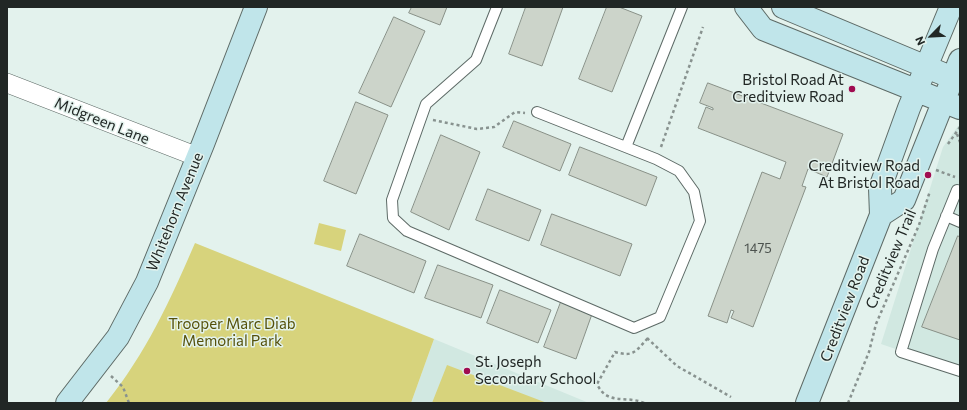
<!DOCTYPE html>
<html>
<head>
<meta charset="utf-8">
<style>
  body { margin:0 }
  #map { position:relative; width:967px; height:410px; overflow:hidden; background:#e3f2ed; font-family:Commissioner,sans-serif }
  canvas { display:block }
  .frame { position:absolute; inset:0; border:8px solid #212725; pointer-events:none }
  .north { position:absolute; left:911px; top:16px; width:40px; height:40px; -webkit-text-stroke:3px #e3f2ed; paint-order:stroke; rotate:246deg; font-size:11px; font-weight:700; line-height:16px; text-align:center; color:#212725 }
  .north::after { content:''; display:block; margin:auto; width:14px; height:18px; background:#212725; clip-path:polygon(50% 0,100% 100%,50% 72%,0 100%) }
</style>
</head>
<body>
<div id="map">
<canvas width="967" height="410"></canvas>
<div class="frame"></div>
<div class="north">N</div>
</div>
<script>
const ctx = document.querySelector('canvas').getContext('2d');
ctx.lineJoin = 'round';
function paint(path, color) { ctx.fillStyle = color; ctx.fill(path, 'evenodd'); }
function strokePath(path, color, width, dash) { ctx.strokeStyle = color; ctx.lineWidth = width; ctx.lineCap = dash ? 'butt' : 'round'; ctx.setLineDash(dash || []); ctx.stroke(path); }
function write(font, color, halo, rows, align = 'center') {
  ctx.font = font + ' Commissioner,sans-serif'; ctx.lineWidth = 3; ctx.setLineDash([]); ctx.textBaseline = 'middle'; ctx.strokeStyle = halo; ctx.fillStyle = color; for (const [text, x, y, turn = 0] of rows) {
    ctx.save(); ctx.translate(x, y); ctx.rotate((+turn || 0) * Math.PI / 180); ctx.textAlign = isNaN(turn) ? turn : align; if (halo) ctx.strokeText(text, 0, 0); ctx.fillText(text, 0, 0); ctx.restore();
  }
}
paint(new Path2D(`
  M 958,126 L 960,126 L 960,371 L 881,344 L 943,147 Z
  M 434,339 L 589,403 L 411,403 Z`), '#d1e8e1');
paint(new Path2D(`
  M 319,223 L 346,230 L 341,251 L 314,244 Z
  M 195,243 L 434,339 L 411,403 L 106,403 C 146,353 170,301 195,243 Z
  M 447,365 L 547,403 L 432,403 Z`), '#d7d37c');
const building = new Path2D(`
  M 412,7 L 447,7 L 440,25 L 409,13 Z
  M 526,7 L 563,7 L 542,66 L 509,54 Z
  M 607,7 L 619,7 L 642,16 L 612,92 L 579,79 Z
  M 394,17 L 425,31 L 391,107 L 359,93 Z
  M 708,83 L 843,134 L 827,177 L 808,169 L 802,186 L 806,187 L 753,327 L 731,318 L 734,311 L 731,310 L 727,323 L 708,316 L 762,172 L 780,179 L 786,162 L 698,128 L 706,107 L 713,110 L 713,108 L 700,103 Z
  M 356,102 L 388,115 L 356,194 L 324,181 Z
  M 514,121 L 571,144 L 560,171 L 503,147 Z
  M 441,135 L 480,152 L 449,230 L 411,212 Z
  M 580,147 L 657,177 L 646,206 L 569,175 Z
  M 488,189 L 541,210 L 529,241 L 476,220 Z
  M 552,214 L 632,244 L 620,276 L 541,245 Z
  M 360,234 L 426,261 L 414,293 L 347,266 Z
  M 958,236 L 960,237 L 960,340 L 922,327 Z
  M 438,265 L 493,285 L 481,318 L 425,298 Z
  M 500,290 L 551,310 L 538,343 L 487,323 Z
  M 561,302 L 592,314 L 576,359 L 544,347 Z`);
paint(building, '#ccd4ca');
strokePath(building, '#889087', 1);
const lane = new Path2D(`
  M 497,7 L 476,60 L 426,104 L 392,200 L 393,218 L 407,231 L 634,328 L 660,317 L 700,221 L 694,192 L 679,171 L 656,159 L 537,112
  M 626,147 L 682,7
  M 957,190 L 933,249 L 901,352 L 960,371
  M 946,216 L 960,222`);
const street = new Path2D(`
  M 7,83 L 198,157`);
const secondary = new Path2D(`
  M 746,7 L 763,29 L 960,108
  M 783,7 L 960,81
  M 881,215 L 904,200 L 960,60
  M 67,403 L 118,337 L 147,282 L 203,144 L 256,7
  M 807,403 L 881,215 L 880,188 L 909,108 L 951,7`);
strokePath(lane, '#5d6a66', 12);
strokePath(street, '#5d6a66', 20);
strokePath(secondary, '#5d6a66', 24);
strokePath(new Path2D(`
  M 433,120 L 477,129 L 494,127 L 515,112 L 525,113
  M 957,134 L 960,142
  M 948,144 L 960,127
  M 661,147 L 703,27
  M 936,170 L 955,177
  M 647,338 L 677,366 L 731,397
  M 111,376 L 123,387 L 129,403
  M 644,403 C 627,395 607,406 597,384 L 615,352 C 634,357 635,352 648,338
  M 848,403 L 869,352 L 876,324 L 919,225 L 930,191`), '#88928f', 2.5, [3, 3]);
strokePath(lane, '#fff', 10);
strokePath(street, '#fff', 19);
strokePath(secondary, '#c0e5ea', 22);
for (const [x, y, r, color] of [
  [852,89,4,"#a00b50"],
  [928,175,4,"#a00b50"],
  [467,371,4,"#a00b50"]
]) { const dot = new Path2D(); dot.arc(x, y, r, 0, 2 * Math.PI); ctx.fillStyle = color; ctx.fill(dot); strokePath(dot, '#e3f2ed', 1.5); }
write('13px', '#4c524e', null, [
  ["1475",758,249]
]);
write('15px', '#212725', '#e3f2ed', [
  ["Bristol Road At",844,80],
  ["Creditview Road",844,97],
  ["Creditview Road",920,166],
  ["At Bristol Road",920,183],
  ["St. Joseph",475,362,"left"],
  ["Secondary School",475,379,"left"]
], 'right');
write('15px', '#212725', '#e3f2ed', [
  ["Midgreen Lane",102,121,22],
  ["Whitehorn Avenue",175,212,-68],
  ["Creditview Trail",891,259,-67],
  ["Creditview Road",845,309,-69]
]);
write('15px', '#55510b', '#e3f2ed', [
  ["Trooper Marc Diab",232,324],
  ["Memorial Park",232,341]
]);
</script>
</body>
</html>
